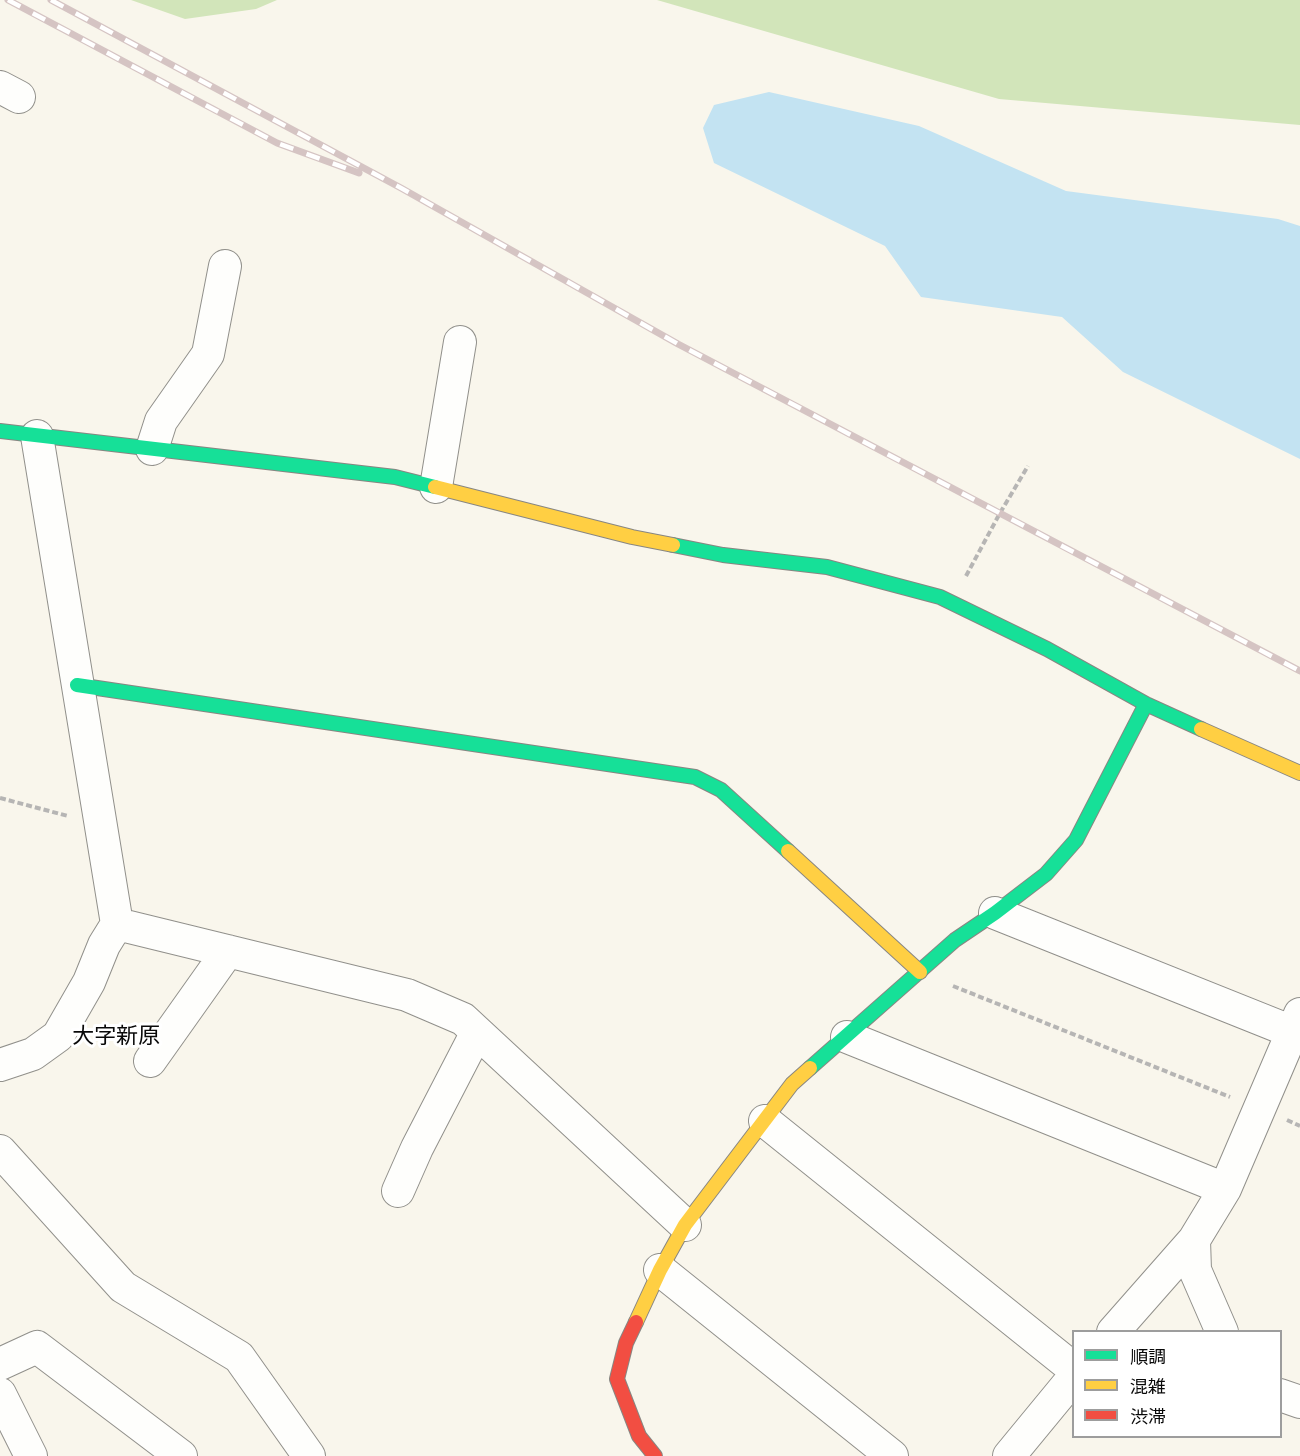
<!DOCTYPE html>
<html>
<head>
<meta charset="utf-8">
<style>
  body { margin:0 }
  #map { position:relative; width:1300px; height:1456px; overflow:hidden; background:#f9f6ec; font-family:"Libre Baskerville","Noto Sans JP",serif }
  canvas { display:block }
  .legend { position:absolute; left:1072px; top:1330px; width:210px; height:108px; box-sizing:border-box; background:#fff; border:2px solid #9d9d9d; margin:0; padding:8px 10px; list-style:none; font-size:18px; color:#090909 }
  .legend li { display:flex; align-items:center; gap:12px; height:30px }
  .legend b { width:30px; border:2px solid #9d9d9d }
</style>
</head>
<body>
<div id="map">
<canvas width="1300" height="1456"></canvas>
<ul class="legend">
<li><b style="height:8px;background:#16e098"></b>順調</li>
<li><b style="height:8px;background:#ffcf43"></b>混雑</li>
<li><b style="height:8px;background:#f24e42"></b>渋滞</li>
</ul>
</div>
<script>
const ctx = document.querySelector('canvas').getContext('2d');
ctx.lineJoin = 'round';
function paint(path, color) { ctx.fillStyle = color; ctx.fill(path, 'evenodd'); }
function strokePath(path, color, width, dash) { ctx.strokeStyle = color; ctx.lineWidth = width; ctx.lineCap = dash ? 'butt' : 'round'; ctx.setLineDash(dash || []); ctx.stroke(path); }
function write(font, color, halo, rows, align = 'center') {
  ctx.font = font + ' "Libre Baskerville","Noto Sans JP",serif'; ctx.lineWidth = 6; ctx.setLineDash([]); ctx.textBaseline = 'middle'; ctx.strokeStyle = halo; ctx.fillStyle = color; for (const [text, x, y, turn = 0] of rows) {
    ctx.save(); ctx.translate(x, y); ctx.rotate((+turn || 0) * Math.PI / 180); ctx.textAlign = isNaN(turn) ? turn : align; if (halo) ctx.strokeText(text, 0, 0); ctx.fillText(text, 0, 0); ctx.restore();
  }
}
paint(new Path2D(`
  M 131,0 L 277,0 L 256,9 L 185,19 Z
  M 657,0 L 1300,0 L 1300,125 L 999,99 Z`), '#d2e5ba');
paint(new Path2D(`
  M 769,92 L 919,126 L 1066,191 L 1278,219 L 1300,226 L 1300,459 L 1123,372 L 1062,317 L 921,297 L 885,246 L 714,163 L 703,128 L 714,105 Z`), '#c3e3f2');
const street = new Path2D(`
  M 0,87 L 19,97
  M 152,449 L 161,421 L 208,354 L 225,266
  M 436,487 L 460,342
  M 995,913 L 1300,1035
  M 117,924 L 407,995 L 463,1019 L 685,1225
  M 847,1037 L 1225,1189
  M 150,1061 L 228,951
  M 0,1065 L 33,1054 L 58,1036 L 89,982 L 104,945 L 117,924 L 37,436
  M 765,1121 L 1074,1369
  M 0,1151 L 123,1287 L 239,1357 L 309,1456
  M 398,1191 L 417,1148 L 477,1032
  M 1194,1240 L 1195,1270 L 1222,1332
  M 660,1270 L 892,1456
  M 1113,1332 L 1194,1240 L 1225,1189 L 1300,1014
  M 0,1364 L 37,1347 L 181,1456
  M 0,1394 L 31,1456
  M 1280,1395 L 1300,1402
  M 1009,1456 L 1074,1377`);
const fast = new Path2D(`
  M 0,431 L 395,477 L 435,487
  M 673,545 L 723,555 L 827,567 L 940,597 L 1047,649 L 1146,704 L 1201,729
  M 77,685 L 695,777 L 721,790 L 788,851
  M 810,1068 L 955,940 L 995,913 L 1046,874 L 1076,840 L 1146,704`);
const slow = new Path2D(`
  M 435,487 L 632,537 L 673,545
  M 1201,729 L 1300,773
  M 788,851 L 920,972
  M 636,1322 L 660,1270 L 685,1225 L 792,1084 L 810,1068`);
const jam = new Path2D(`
  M 636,1322 L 626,1343 L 617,1379 L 639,1436 L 655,1456`);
strokePath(street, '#91908b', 34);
strokePath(fast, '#888682', 16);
strokePath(slow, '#888682', 16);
strokePath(jam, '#888682', 16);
strokePath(new Path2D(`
  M 966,576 L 1000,513 L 1028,466
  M 0,798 L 68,816
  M 953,986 L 1230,1097
  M 1287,1120 L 1300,1126`), '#b6b5b4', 4, [6, 3]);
strokePath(street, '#fefefc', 32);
strokePath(fast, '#16e098', 14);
strokePath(slow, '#ffcf43', 14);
strokePath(jam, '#f24e42', 14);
const rail = new Path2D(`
  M 8,0 L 277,143 L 359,173
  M 51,0 L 401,188 L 678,344 L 1300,671`);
strokePath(rail, '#d5c4c3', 7);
strokePath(rail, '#fff', 4.5, [14]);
write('22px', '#090909', '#fff', [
  ["大字新原",116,1037]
]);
</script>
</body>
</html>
